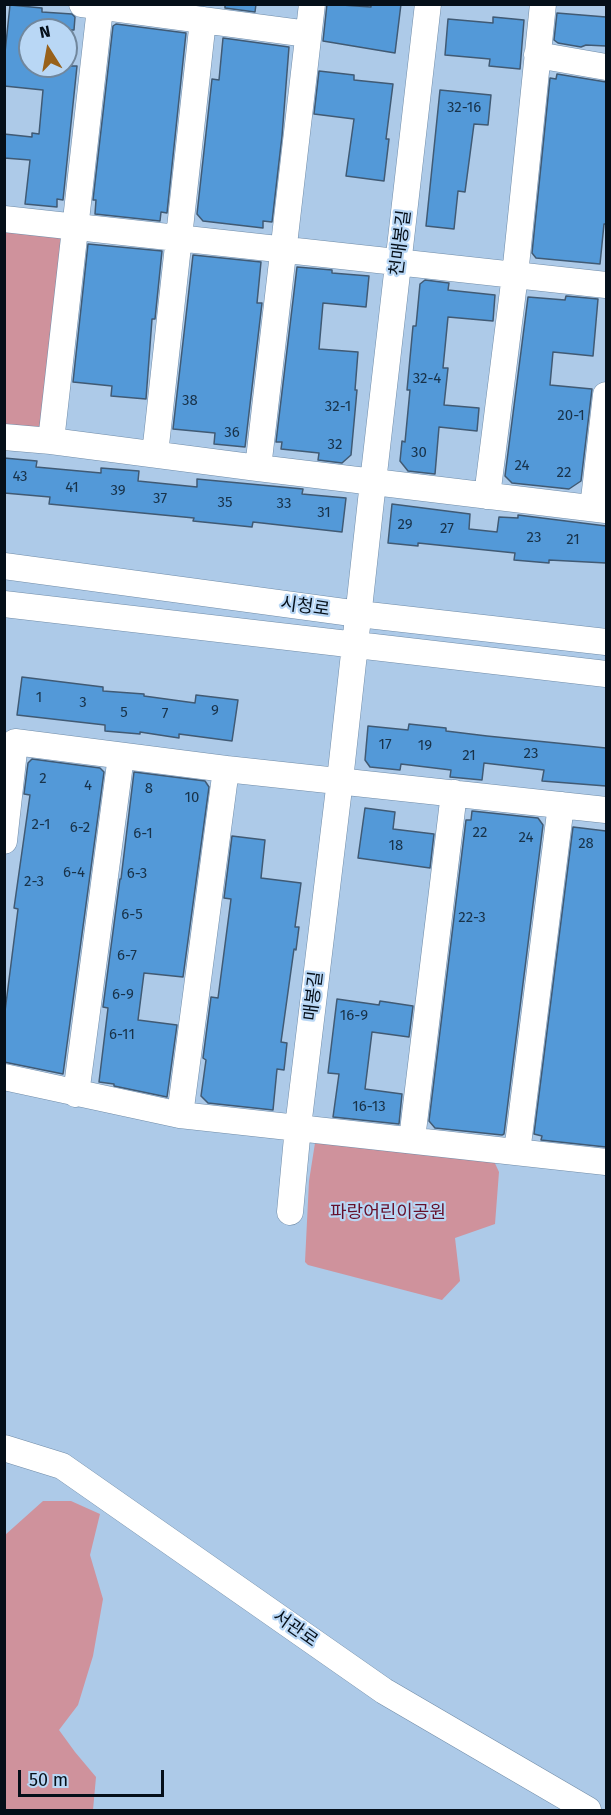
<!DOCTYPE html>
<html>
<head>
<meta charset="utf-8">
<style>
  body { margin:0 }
  #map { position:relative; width:611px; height:1815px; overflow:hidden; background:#adcae8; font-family:"Fira Sans",sans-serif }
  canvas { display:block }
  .frame { position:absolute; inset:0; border:6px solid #050f19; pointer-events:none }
  .north { position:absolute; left:18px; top:18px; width:60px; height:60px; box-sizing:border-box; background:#b9d7f5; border:2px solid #71879d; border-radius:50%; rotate:349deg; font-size:16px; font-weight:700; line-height:24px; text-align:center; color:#050f19 }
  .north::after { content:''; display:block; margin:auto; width:21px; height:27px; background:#98611a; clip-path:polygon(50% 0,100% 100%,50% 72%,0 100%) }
  .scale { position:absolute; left:18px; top:1770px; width:146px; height:27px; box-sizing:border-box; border:3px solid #050f19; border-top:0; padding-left:8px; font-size:18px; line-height:21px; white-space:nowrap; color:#050f19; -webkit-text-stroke:4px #b9d7f5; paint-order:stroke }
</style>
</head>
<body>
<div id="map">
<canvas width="611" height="1815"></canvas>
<div class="frame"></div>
<div class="north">N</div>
<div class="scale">50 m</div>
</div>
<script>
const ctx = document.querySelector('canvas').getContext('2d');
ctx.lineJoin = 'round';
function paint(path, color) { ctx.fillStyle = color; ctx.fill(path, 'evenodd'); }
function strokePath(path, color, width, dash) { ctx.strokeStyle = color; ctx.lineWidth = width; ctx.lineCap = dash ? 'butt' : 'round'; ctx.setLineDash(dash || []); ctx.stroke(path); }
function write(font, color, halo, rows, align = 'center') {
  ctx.font = font + ' "Fira Sans","Noto Sans KR",sans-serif'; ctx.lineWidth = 4.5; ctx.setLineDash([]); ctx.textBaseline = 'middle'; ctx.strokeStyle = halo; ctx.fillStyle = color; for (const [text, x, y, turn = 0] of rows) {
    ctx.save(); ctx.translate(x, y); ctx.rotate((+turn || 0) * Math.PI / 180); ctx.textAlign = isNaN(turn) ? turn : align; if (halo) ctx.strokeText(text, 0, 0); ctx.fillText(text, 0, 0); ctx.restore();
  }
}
paint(new Path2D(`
  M 5,227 L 59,234 L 65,241 L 44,426 L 36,432 L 5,428 Z
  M 315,1143 L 493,1159 L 499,1172 L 495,1224 L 455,1238 L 460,1281 L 442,1300 L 308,1265 L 305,1262 L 309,1181 Z
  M 43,1501 L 71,1501 L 100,1514 L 90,1555 L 103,1599 L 93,1656 L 78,1705 L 59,1730 L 75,1752 L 96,1777 L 93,1810 L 5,1810 L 5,1535 Z`), '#cf929c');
const building = new Path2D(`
  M 225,4 L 256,4 L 255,12 L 225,8 Z
  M 327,4 L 371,7 L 371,4 L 401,4 L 395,53 L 323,41 Z
  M 10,5 L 42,8 L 42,12 L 72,14 L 75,17 L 74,30 L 30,30 L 30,66 L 77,66 L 63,200 L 57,199 L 57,207 L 25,204 L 30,160 L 4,158 L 4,134 L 32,137 L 32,133 L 39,134 L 43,90 L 4,86 L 4,62 Z
  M 557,13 L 606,17 L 606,46 L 586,45 L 581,47 L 558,43 L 554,40 Z
  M 493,17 L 524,20 L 520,69 L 489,66 L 490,59 L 445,55 L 448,19 L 493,23 Z
  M 116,24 L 186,33 L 167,213 L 161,212 L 160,221 L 95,214 L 96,200 L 93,200 L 113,26 Z
  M 223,38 L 289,47 L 282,136 L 272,222 L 263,221 L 263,228 L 203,221 L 197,214 L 212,79 L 219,80 Z
  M 319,71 L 354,75 L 354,80 L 393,84 L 386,139 L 389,139 L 384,181 L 346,176 L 354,119 L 314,114 Z
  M 557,74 L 606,82 L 606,224 L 604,224 L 600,264 L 536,258 L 532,253 L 550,78 L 556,79 Z
  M 440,90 L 491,95 L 488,125 L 474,124 L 465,192 L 458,191 L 454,229 L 426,226 Z
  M 88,244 L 162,251 L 155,319 L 152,319 L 146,399 L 111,396 L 112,386 L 73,382 Z
  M 193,255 L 261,262 L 257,303 L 262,303 L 245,447 L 214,444 L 215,433 L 173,429 Z
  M 297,267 L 332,270 L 332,273 L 369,276 L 366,307 L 323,303 L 319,349 L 358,352 L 355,390 L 357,390 L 351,455 L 342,463 L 318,460 L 319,453 L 281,449 L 282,442 L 276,442 Z
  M 425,280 L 449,283 L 448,290 L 495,295 L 493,321 L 448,317 L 443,368 L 448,368 L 444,405 L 479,408 L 477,431 L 439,427 L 435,474 L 408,471 L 400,461 L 402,441 L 405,442 L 410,390 L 407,390 L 413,326 L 416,326 L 420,284 Z
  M 566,296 L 598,299 L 593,356 L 553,352 L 550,385 L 592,389 L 581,481 L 569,489 L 512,483 L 505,476 L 528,297 L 565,300 Z
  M 4,458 L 37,461 L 36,467 L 101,473 L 101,468 L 139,471 L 138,481 L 197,487 L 197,479 L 303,489 L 302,494 L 346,498 L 342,532 L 253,522 L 252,527 L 193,521 L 194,518 L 49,504 L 50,497 L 4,493 Z
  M 392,504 L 470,514 L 469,529 L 497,532 L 499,517 L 518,518 L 518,515 L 606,526 L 606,563 L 549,560 L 549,563 L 514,560 L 515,553 L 418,543 L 418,546 L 388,543 Z
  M 22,677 L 103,687 L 103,691 L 144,694 L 144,696 L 195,703 L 196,695 L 238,700 L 232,741 L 179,734 L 179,738 L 140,732 L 140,734 L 105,731 L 105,725 L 17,715 Z
  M 409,724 L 446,728 L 446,731 L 487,736 L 606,748 L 606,786 L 542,781 L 544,770 L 484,763 L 482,780 L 450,777 L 451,770 L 401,764 L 400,770 L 370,767 L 365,760 L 368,726 L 408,730 Z
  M 32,759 L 100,768 L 104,772 L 63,1074 L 4,1062 L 4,1019 L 18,909 L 14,908 L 30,795 L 24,794 L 28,763 Z
  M 134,772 L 205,781 L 209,787 L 183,977 L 144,973 L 138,1020 L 177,1025 L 167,1097 L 114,1086 L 114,1084 L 99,1082 L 108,1008 L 103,1007 L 120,879 L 121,879 Z
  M 365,808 L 395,812 L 393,829 L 434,834 L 430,868 L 358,858 Z
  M 472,811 L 538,818 L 543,825 L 504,1134 L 502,1135 L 435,1128 L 429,1121 L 466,820 L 471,820 Z
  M 573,827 L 606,831 L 606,1147 L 541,1140 L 542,1136 L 534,1134 Z
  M 232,836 L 265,840 L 261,878 L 301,883 L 295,927 L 299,927 L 296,950 L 294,949 L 281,1042 L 287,1043 L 284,1070 L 277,1069 L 273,1110 L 208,1103 L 201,1096 L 206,1060 L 203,1058 L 211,997 L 218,998 L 231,899 L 224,898 Z
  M 337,999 L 379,1005 L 380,1001 L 413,1006 L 409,1037 L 372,1032 L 365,1089 L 402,1094 L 399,1124 L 333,1117 L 339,1074 L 328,1073 Z`);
paint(building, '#5399d8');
strokePath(building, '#405a74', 1.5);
const minor = new Path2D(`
  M 82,4 L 308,34
  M 537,55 L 606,67
  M 4,219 L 606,285
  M 4,437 L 51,441 L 258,468 L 606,510
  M 51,441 L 100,8
  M 155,454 L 203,20
  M 258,468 L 312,4
  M 487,496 L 515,275 L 543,4
  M 593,508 L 606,395
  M 4,566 L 359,614 L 606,642
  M 4,604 L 606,674
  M 4,841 L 15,742 L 226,769 L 606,810
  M 4,1077 L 180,1115 L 606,1162
  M 76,1094 L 121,756
  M 180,1115 L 226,769
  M 412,1139 L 454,793
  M 517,1152 L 561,805
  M 290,1212 L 298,1127 L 340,780 L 373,482 L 428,4
  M 4,1448 L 62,1466 L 384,1691 L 588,1810`);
strokePath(minor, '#708ca8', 27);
strokePath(minor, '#fff', 26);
write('15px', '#183249', null, [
  ["32-16",464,108],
  ["32-4",427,379],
  ["38",190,401],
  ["32-1",338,407],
  ["20-1",571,416],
  ["36",232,433],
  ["32",335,445],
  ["30",419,453],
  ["24",522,466],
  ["22",564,473],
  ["43",20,477],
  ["41",72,488],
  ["39",118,491],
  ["37",160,499],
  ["35",225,503],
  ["33",284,504],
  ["31",324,513],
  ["29",405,525],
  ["27",447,529],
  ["23",534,538],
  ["21",573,540],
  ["1",39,698],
  ["3",83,703],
  ["9",215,711],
  ["5",124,713],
  ["7",165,714],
  ["17",385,745],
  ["19",425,746],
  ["23",531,754],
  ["21",469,756],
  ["2",43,779],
  ["4",88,786],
  ["8",149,789],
  ["10",192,798],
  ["2-1",41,825],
  ["6-2",80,828],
  ["22",480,833],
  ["6-1",143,834],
  ["24",526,838],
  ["28",586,844],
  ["18",396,846],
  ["6-4",74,873],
  ["6-3",137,874],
  ["2-3",34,882],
  ["6-5",132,915],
  ["22-3",472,918],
  ["6-7",127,956],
  ["6-9",123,995],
  ["16-9",354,1016],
  ["6-11",122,1035],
  ["16-13",369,1107]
]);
write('18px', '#050f19', '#b9d7f5', [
  ["천매봉길",401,243,-83],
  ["시청로",305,607,8],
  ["매봉길",314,996,-83],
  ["서관로",295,1629,35]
]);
write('18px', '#65102b', '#b9d7f5', [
  ["파랑어린이공원",388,1213]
]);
</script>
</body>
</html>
